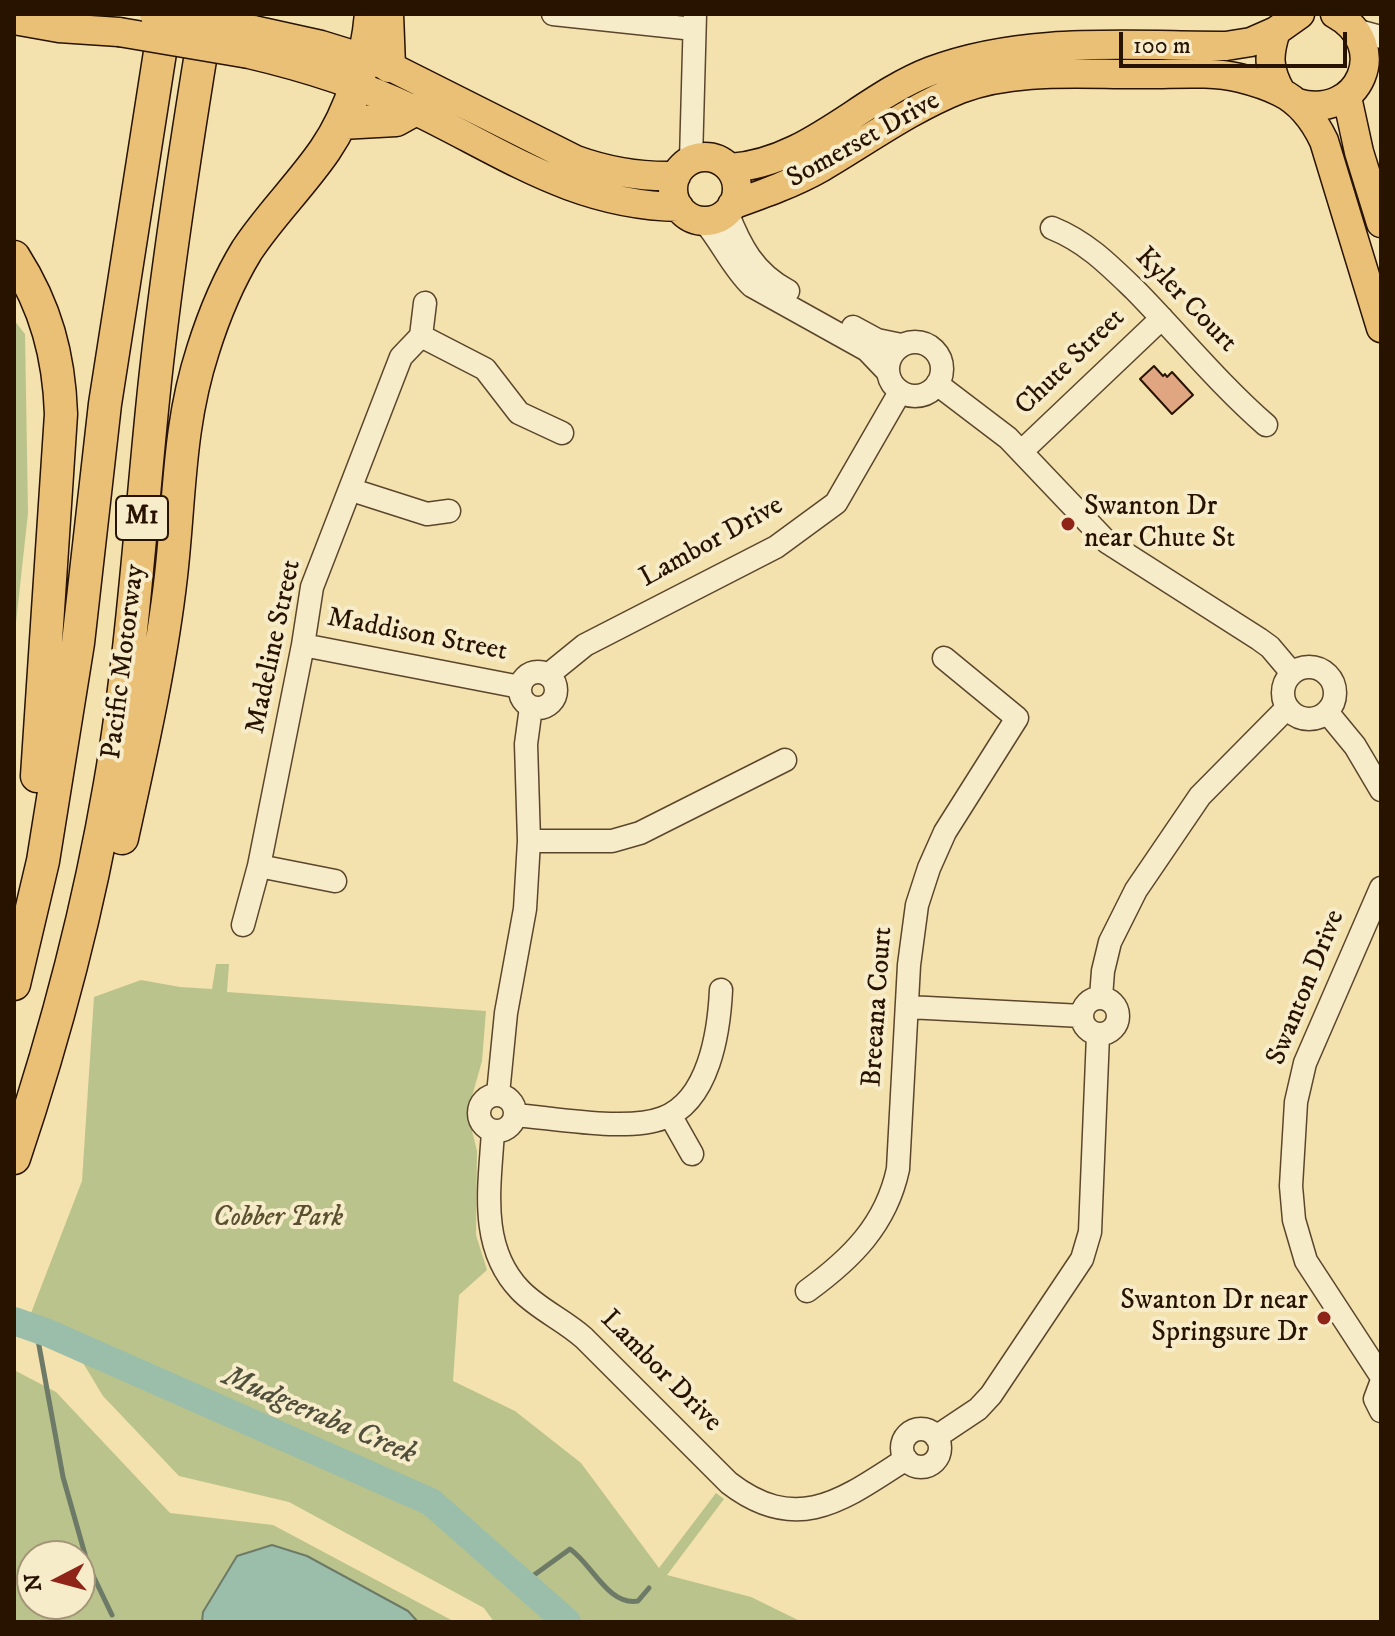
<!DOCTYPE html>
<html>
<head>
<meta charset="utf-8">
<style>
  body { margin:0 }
  #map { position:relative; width:1395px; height:1636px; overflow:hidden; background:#f3e1ae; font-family:"IM FELL DW Pica",serif }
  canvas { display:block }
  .frame { position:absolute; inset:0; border:16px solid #281300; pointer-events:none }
  .north { position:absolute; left:16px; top:1540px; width:80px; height:80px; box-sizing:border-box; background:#f7ecca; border:2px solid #a49579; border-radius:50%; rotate:264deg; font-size:22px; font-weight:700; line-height:32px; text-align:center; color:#281300 }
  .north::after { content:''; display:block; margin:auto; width:28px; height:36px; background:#8f2418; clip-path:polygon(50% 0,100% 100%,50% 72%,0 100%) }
  .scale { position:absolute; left:1119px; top:32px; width:228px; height:36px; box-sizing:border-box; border:4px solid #281300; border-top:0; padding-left:10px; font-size:24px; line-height:28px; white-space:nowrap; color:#281300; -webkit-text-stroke:6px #f7ecca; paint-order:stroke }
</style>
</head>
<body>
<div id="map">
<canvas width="1395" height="1636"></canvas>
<div class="frame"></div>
<div class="north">N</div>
<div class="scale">100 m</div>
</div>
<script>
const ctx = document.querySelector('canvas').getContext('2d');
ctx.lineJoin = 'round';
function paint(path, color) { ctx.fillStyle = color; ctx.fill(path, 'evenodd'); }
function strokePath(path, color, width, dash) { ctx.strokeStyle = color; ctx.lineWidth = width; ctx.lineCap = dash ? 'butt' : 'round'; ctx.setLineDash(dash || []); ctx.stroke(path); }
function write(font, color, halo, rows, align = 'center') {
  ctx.font = font + ' "IM FELL DW Pica",serif'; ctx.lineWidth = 8; ctx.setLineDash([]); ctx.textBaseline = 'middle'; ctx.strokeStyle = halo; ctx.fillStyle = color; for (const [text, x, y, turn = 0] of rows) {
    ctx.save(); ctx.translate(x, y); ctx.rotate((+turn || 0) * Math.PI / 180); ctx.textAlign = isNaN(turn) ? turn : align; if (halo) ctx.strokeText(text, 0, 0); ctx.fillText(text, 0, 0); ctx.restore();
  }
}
paint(new Path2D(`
  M 14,320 L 25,334 L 28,513 L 14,641 Z
  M 216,964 L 229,964 L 227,992 L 486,1011 L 482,1061 L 471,1100 L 469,1119 L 477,1151 L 476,1235 L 487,1270 L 459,1295 L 453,1381 L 515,1411 L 581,1463 L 659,1568 L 716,1493 L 724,1499 L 667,1575 L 751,1597 L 802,1622 L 494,1622 L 484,1608 L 289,1502 L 179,1476 L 103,1396 L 71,1343 L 26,1326 L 82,1181 L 94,997 L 141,980 L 180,987 L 212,989 Z
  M 14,1370 L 56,1392 L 170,1513 L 273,1525 L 455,1622 L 14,1622 ZM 32,1556 L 80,1556 L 80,1604 L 32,1604 Z`), '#bac38b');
const water = new Path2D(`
  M 272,1545 L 307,1556 L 408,1611 L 418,1622 L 202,1622 L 203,1612 L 237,1556 Z`);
paint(water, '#9bbeab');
strokePath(water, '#6d7a67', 2);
strokePath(new Path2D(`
  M 36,1329 L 63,1477 L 88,1565 L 112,1615
  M 523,1583 L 570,1549 C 592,1564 608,1606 638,1601 L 649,1588`), '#6d7a67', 5);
strokePath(new Path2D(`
  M 14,1321 L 48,1333 L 431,1502 L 567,1622`), '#9bbeab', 28);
const building = new Path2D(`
  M 1154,366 L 1163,376 L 1165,374 L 1167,377 L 1172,372 L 1193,395 L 1172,414 L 1140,379 Z`);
paint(building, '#e0a682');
strokePath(building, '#281300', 2);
const minor = new Path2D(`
  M 553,14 L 694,29
  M 1355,30 L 1381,37
  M 691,160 L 695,14
  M 727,212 C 740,246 754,273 788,291
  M 704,221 C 722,242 732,267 752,286 L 867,350 L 888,372
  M 1052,228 C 1087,242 1110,266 1136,291 C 1180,336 1219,384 1266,425
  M 853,327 L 877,340 L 901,345
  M 421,336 L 485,369 L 519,413 L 562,433
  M888 369a27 27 0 1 1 54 0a27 27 0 1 1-54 0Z
  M 937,384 L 1008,438 L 1107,542 L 1259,639 L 1270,647 L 1292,673
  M 1022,451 L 1162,318
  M 352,490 L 427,514 L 449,511
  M 303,645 L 520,687
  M1283 693a26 26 0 1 1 52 0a26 26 0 1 1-52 0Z
  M520 690a18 18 0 1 1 36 0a18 18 0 1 1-36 0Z
  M 548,675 L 585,645 L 776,547 L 836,503 L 900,392
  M 1327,712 L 1355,746 L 1381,790
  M 529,841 L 612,841 L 640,833 L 785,760
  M 259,866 L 335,881
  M 1381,888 L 1305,1063 L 1296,1102 L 1291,1186 L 1294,1220 L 1306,1261 L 1381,1376
  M 243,925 L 259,866 L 303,645 L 312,587 L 401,357 L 421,336 L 425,303
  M 1101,997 L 1103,971 L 1110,942 L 1136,890 L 1200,796 L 1287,708
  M1082 1016a18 18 0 1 1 36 0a18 18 0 1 1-36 0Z
  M 908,1007 L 1082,1016
  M 498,1094 L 506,1013 L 525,909 L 529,841 L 526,744 L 531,707
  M479 1113a18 18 0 1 1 36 0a18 18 0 1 1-36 0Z
  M 515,1115 C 555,1118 627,1132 663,1118 C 709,1101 719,1032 721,990
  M 670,1115 L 692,1154
  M 493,1131 C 490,1185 478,1246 520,1290 C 538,1309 564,1320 584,1338 L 729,1483 C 798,1536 844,1499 906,1459
  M 807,1291 C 851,1259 886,1225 898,1169 L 909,965 L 917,905 L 929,868 L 945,832 L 1017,718 L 944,658
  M 1381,1383 L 1375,1399 L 1381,1411
  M902 1448a19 19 0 1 1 38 0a19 19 0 1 1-38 0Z
  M 936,1437 L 978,1409 L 991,1395 L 1082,1259 L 1090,1232 L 1098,1035`);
const major = new Path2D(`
  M 14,20 L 59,28 L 119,32
  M 253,30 L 321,45 L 389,66 L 576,160 C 609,172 641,177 676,176
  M 1276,31 C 1268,55 1268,69 1281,92
  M 249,54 C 305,67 359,84 412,109 C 504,153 573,205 679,207
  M 1347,97 L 1359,152 L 1381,223
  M 1297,103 C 1360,121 1392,45 1335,14
  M673 189a32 32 0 1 1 64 0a32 32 0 1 1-64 0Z
  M 730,168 C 808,163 861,98 931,71 C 1024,36 1128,46 1226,46 L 1251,42 L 1276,31 L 1300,14
  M 732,205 C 763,194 794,183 822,167 C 868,140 910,109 960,89 C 1018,67 1087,75 1148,74 C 1178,74 1211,71 1240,78 C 1252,81 1268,86 1280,92 C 1301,102 1314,120 1324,141 L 1381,328`);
const highway = new Path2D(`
  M 387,14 L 389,66
  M 341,123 L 396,120 L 414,110
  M 14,257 C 46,307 59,356 61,414 L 37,776
  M 122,838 C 141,751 161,664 171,576 C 180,497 178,427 203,350 C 214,315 228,281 247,250 C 270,215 301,185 325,150 C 351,112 367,60 371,14
  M 14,984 L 43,861 L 78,643 L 105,404 L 166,14
  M 14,1158 C 55,1036 88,912 110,784 C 132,657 140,528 153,400 C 166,272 186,144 207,17`);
strokePath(minor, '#5b462c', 25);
strokePath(major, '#281300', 31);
strokePath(highway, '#281300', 35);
strokePath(minor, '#f7ecca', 22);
strokePath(major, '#eac077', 28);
strokePath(highway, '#eac077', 32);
const majorBridge = new Path2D(`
  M 154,14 L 253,30
  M 119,32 L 249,54`);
strokePath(majorBridge, '#281300', 31, []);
strokePath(majorBridge, '#eac077', 28);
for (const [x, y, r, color] of [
  [1068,524,8,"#8f2418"],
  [1324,1318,8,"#8f2418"]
]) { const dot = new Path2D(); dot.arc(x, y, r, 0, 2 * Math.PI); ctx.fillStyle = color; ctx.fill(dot); strokePath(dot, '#f7ecca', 3); }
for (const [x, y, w] of [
  [142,518,52]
]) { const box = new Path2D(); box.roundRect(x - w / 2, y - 22, w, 44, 6); ctx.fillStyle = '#f7ecca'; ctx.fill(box); strokePath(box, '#281300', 2); }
write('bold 26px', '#281300', null, [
  ["M1",142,518]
]);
write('28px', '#281300', '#f7ecca', [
  ["Somerset Drive",864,141,-29],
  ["Kyler Court",1185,301,46],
  ["Chute Street",1071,363,-44],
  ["Lambor Drive",712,543,-29],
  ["Maddison Street",417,636,11],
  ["Madeline Street",275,647,-78],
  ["Pacific Motorway",125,662,-83],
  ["Swanton Drive",1307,988,-68],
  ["Breeana Court",879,1007,-86],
  ["Lambor Drive",660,1372,45]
]);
write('28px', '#281300', '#f7ecca', [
  ["Swanton Dr",1084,508],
  ["near Chute St",1084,540],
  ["Swanton Dr near",1308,1302,"right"],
  ["Springsure Dr",1308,1334,"right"]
], 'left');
write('italic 28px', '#5b5131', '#f7ecca', [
  ["Cobber Park",278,1219]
]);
write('italic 30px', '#504f3c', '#f7ecca', [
  ["Mudgeeraba Creek",319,1417,23]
]);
</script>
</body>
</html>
